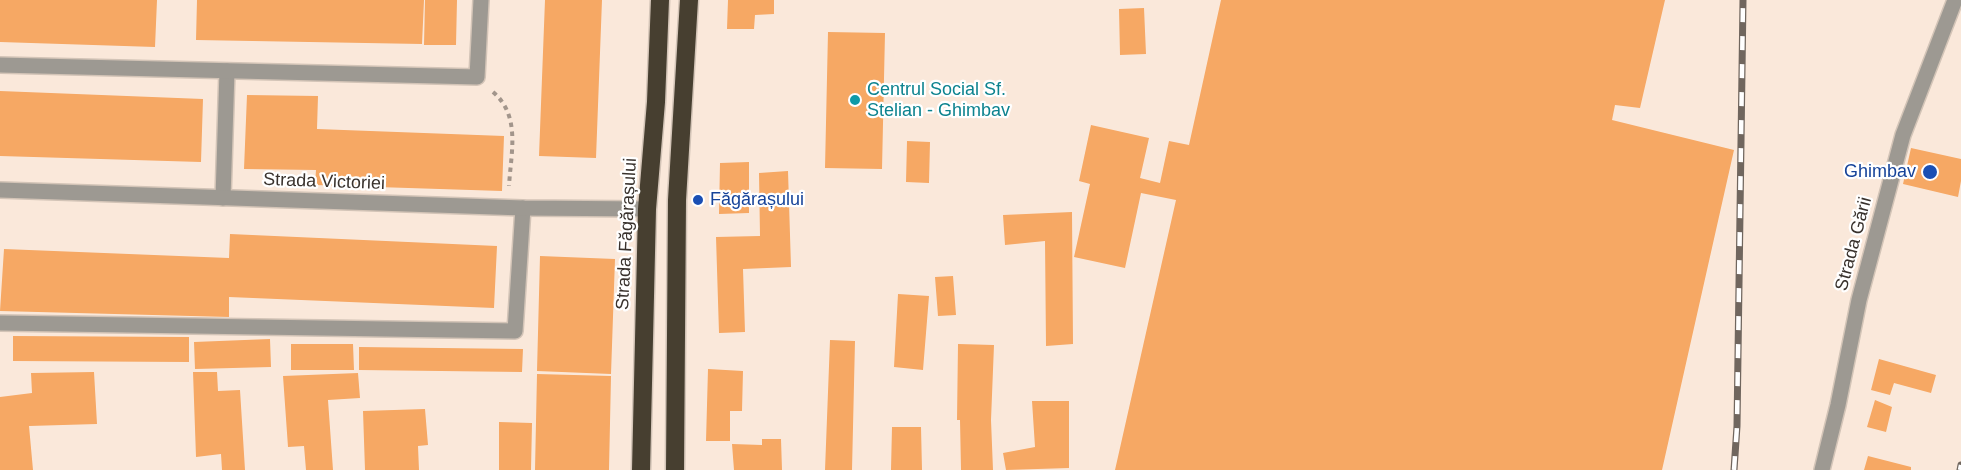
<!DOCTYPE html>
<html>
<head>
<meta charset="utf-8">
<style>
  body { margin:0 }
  canvas { display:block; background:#fae8da }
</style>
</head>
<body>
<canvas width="1961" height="470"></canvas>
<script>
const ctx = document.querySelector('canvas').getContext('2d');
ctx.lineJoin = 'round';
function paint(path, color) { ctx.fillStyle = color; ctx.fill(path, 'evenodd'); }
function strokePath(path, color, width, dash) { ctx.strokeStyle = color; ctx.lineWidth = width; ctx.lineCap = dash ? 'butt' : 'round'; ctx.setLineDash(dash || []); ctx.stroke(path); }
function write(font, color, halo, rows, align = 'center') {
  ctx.font = font + ' Arial,sans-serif'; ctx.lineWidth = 4.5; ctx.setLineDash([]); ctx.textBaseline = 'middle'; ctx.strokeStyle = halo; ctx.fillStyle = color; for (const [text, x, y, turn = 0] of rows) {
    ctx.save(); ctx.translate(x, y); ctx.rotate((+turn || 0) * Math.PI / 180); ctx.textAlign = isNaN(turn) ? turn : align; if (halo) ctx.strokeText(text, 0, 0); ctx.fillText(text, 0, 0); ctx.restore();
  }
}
paint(new Path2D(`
  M 0,0 L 157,0 L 155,47 L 0,42 Z
  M 197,0 L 424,0 L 422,44 L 196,40 Z
  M 425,0 L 457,0 L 456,45 L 424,45 Z
  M 545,0 L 602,0 L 596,158 L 539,156 Z
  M 728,0 L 774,0 L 774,14 L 755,15 L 754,29 L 727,29 Z
  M 1221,0 L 1665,0 L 1640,108 L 1615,105 L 1612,120 L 1734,150 L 1662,470 L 1115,470 L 1176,200 L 1141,193 L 1125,268 L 1074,257 L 1090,184 L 1079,181 L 1091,125 L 1149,138 L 1140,178 L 1160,183 L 1169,141 L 1189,145 Z
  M 1144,8 L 1146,54 L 1120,55 L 1119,9 Z
  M 828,32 L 885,33 L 882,169 L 825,168 Z
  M 0,91 L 203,99 L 201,162 L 0,156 Z
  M 247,95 L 318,96 L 317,129 L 504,136 L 502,191 L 315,185 L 316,170 L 244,169 Z
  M 907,141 L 930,142 L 929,183 L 906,182 Z
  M 1911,148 L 1961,159 L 1961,181 L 1958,197 L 1903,184 Z
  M 749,162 L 749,213 L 719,214 L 720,163 Z
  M 788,171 L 791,267 L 743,269 L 745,332 L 719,333 L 716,237 L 760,236 L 759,173 Z
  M 1072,212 L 1073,344 L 1046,346 L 1045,241 L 1005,245 L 1003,215 Z
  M 230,234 L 497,246 L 494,308 L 229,297 L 229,317 L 0,311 L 4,249 L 229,258 Z
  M 540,256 L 615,259 L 611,374 L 537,371 Z
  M 953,276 L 956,315 L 938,316 L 935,277 Z
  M 898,294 L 929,296 L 923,370 L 894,367 Z
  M 13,336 L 189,337 L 189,362 L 13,361 Z
  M 270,339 L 271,367 L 195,369 L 194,342 Z
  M 830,340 L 855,341 L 852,470 L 825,470 Z
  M 291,344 L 353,344 L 354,370 L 291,370 Z
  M 958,344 L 994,345 L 991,420 L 993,470 L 961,470 L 960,420 L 957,420 Z
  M 359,347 L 523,349 L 522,372 L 359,370 Z
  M 1879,359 L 1936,375 L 1931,393 L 1894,383 L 1890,395 L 1871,390 Z
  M 708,369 L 743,371 L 742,411 L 730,411 L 730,441 L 706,441 Z
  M 94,372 L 97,424 L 29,426 L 33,470 L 0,470 L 0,397 L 32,393 L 31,373 Z
  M 193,372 L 217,372 L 218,391 L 240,390 L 245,470 L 222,470 L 221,454 L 196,457 Z
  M 358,373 L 360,398 L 328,400 L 333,470 L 306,470 L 304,446 L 288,447 L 283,376 Z
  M 537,374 L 611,376 L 609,470 L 535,470 Z
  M 1875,400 L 1892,407 L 1886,432 L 1867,427 Z
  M 1032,401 L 1069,401 L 1069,468 L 1006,470 L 1003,453 L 1035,447 Z
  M 425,409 L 428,445 L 418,446 L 419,470 L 365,470 L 363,411 Z
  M 499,422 L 532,423 L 531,470 L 499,470 Z
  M 892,427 L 921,427 L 922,470 L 891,470 Z
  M 762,439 L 781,439 L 782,470 L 734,470 L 732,444 L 762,445 Z
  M 1868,456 L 1911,467 L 1911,470 L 1864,470 Z`), '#f6a864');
const lane = new Path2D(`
  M 223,198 L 227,71
  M 0,323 L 515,331 L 523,208`);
const street = new Path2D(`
  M 0,65 L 477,77 L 481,0
  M 0,190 L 523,208 L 647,209
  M 1822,470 L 1838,405 L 1859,300 L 1903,135 L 1955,0`);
const highway = new Path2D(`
  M 641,470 L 647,209 L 656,102 L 660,0
  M 675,470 L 677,200 L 689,0`);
strokePath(lane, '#d3c4b7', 18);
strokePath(street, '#d3c4b7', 18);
strokePath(highway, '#d3c4b7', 21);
strokePath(new Path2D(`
  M 493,92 C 521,116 511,152 509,186`), '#a2958b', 4, [4.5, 4.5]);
strokePath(lane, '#9d9992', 15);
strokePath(street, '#9d9992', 15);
strokePath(highway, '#473f30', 18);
const rail = new Path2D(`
  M 1734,470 L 1737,426 L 1743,0
  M 1960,470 L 1961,465`);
strokePath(rail, '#70665e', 7);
strokePath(rail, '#fff', 4.5, [14]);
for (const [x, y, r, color] of [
  [855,100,6,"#0f9aa8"],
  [1930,172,8,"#1a4fb4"],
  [698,200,6,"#1a4fb4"]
]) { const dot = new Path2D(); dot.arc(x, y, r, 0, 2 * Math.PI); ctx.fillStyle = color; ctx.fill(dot); strokePath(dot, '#fff', 2); }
write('18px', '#0d838f', '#fff', [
  ["Centrul Social Sf.",867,90],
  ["Stelian - Ghimbav",867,111]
], 'left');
write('18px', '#164399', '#fff', [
  ["Ghimbav",1916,172],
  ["Făgărașului",710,200,"left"]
], 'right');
write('18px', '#39322d', '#fff', [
  ["Strada Victoriei",324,182,2],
  ["Strada Făgărașului",627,234,-87],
  ["Strada Gării",1854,244,-75]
]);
</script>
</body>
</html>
